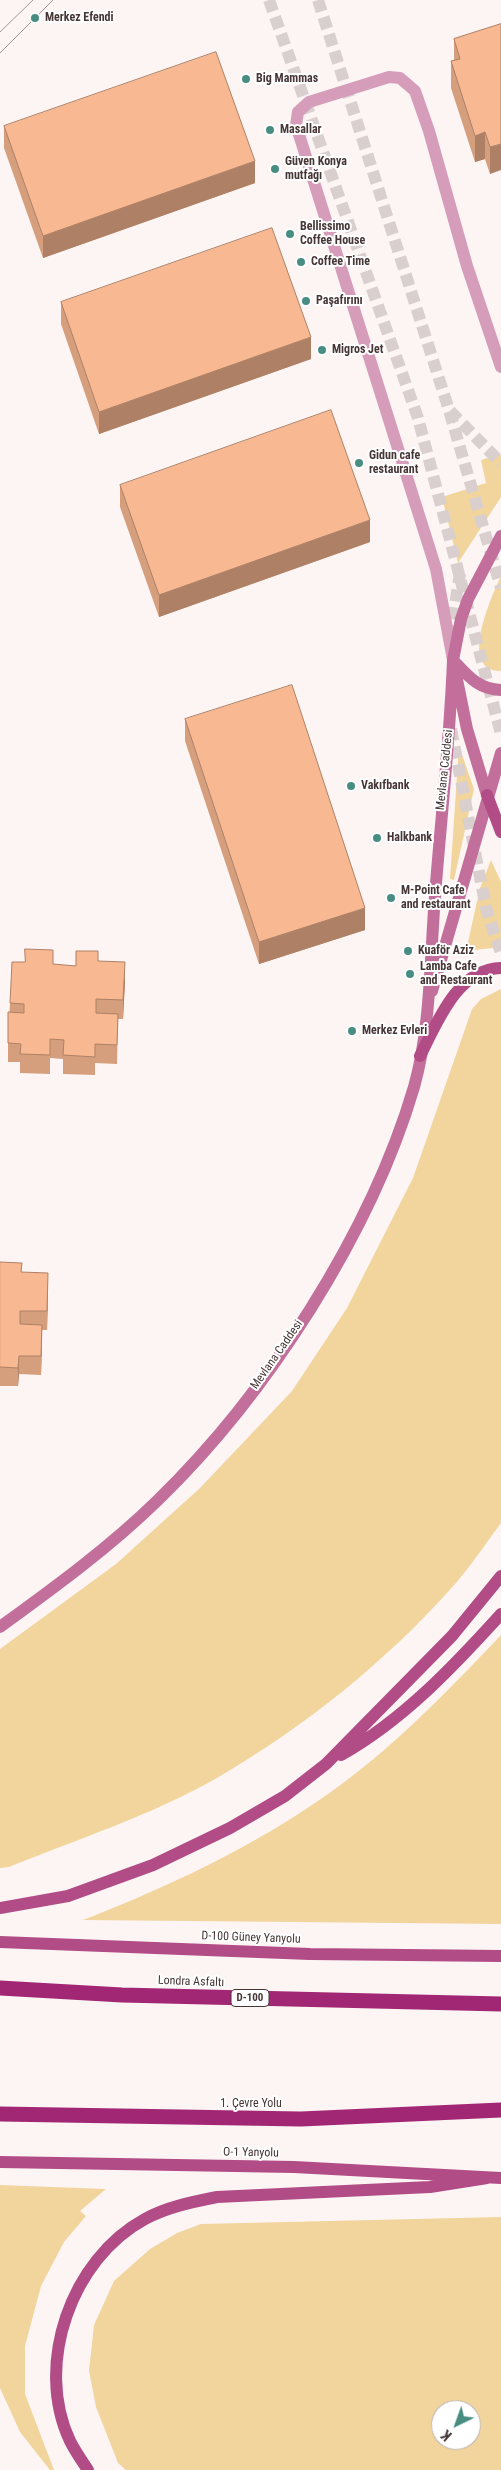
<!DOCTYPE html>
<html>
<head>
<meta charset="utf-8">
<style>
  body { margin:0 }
  #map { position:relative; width:501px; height:2470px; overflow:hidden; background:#fdf5f4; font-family:"Roboto Condensed",sans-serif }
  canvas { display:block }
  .north { position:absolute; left:431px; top:2400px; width:50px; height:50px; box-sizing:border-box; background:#fff; border:1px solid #b5afaf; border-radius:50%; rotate:222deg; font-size:14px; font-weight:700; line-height:20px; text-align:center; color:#463636 }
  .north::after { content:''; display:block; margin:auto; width:18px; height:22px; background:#488d82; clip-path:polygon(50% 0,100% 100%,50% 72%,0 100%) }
</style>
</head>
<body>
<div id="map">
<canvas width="501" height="2470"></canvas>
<div class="north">K</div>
</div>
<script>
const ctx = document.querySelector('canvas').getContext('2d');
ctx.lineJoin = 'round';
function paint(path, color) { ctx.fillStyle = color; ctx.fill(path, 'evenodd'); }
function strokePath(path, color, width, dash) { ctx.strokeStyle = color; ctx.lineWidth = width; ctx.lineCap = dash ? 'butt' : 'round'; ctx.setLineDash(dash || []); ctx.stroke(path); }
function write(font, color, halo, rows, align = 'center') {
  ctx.font = font + ' "Roboto Condensed",sans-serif'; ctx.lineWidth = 4; ctx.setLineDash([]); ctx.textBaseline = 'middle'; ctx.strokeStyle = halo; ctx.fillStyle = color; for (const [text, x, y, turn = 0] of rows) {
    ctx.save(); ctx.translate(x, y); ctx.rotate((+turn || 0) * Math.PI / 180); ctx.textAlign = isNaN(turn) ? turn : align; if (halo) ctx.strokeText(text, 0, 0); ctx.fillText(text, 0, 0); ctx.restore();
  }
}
paint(new Path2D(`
  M 501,454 L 501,497 L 458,563 L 442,497 L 486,483 L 481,460 Z
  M 501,576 L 501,671 C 457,672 492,595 501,576 Z
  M 459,746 L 474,789 L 454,880 L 450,879 Z
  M 491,860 L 501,882 L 501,947 L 466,951 L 480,888 Z
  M 501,989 L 501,1523 C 486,1543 472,1564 456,1583 C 388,1660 306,1726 217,1778 C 152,1815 78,1839 9,1867 L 0,1868 L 0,1649 L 116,1564 L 200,1488 L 292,1391 L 347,1308 L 413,1178 L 472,1009 L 481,999 Z
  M 501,1635 L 501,1924 L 83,1920 C 168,1887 253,1847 328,1794 C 392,1749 447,1692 501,1635 Z
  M 0,2185 L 106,2189 L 80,2211 L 86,2216 L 64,2242 L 41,2286 L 25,2346 L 25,2394 L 54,2470 L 50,2470 L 20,2432 L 0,2388 Z
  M 501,2217 L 501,2470 L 126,2470 L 118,2463 L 96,2407 L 89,2371 L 94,2325 L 114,2281 L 150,2249 L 177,2233 L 201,2224 ZM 441,2410 L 471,2410 L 471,2440 L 441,2440 Z`), '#f1d59d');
strokePath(new Path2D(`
  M 269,0 L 418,418 L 501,734
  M 318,0 L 449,410 L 501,588
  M 450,411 L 501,463`), '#d8cfce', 12, [12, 6]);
strokePath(new Path2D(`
  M 450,637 L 460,573
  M 451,729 L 486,908 L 501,953`), '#d8cfce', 12, [12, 6]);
strokePath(new Path2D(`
  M 453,660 L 436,569 L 296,125 L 298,112 L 309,102 L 389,77 L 400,78 L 415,91 L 429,131 L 467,266 L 501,367`), '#d69dba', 12);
strokePath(new Path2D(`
  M 453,660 C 468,676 478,689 501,690
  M 487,795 L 467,729 L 453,660 L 461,619 L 468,599 L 501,536
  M 432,991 L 501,753
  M 0,1627 C 55,1587 110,1547 158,1500 C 267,1394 371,1233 414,1087 C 431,1027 430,958 435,896 C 441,818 450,739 453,660`), '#c26f9c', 12);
strokePath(new Path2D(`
  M 487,795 L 501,832
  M 420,1056 C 437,1023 457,969 501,968
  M 341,1755 C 403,1720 453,1667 501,1614
  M 0,1908 L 68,1896 L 153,1865 L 230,1828 L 285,1796 L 326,1764 L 452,1636 L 501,1576
  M 0,1942 L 310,1954 L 501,1956
  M 0,2162 L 294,2167 L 501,2178
  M 88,2470 C 82,2461 75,2451 70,2441 C 34,2365 71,2259 145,2219 C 167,2207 192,2202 217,2197 L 430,2187 L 487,2178`), '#b14c86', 12);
strokePath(new Path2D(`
  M 0,1988 L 122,1995 L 501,2004
  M 0,2114 L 301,2119 L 501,2110`), '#a12774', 15);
strokePath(new Path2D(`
  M 0,32 L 33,0
  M 0,53 L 53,0`), '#a29696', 1);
paint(new Path2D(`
  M 501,24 L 490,174 L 485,159 L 475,162 L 451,88 L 451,61 L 454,60 L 454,39 Z
  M 4,126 L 255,183 L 43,258 L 4,148 Z
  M 61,302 L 311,359 L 99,434 L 61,324 Z
  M 120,485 L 370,542 L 159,617 L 120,507 Z
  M 185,719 L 365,930 L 259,964 L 185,741 Z
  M 98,961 L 125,981 L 123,1019 L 118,1019 L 117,1064 L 95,1063 L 95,1075 L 63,1074 L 63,1059 L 50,1058 L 50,1074 L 20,1073 L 20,1062 L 8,1062 L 8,1043 L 10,1003 L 25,962 L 76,966 Z
  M 0,1262 L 22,1272 L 48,1292 L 47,1330 L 42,1330 L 41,1375 L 19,1374 L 18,1386 L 0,1386 Z`), '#d59e7d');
paint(new Path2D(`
  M 485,132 L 485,159 L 475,162 L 475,136 Z
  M 501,144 L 501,170 L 490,174 L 490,147 Z
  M 255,161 L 255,183 L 43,258 L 43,236 Z
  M 311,337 L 311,359 L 99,434 L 99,412 Z
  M 370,520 L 370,542 L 159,617 L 159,595 Z
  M 365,908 L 365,930 L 259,964 L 259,942 Z
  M 125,962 L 125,981 L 123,1019 L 123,1000 Z
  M 48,1273 L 48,1292 L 47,1330 L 47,1311 Z
  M 42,1325 L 42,1344 L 41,1375 L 41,1356 Z
  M 19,1356 L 19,1374 L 18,1386 L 18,1368 Z`), '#ae8166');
const building = new Path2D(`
  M 501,24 L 501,144 L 490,147 L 485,132 L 475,136 L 451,61 L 460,59 L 454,39 Z
  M 216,52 L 255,161 L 43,236 L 4,126 Z
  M 272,228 L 311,337 L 99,412 L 61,302 Z
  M 331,410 L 370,520 L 159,595 L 120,485 Z
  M 292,685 L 365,908 L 259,942 L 185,719 Z
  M 25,949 L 53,950 L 53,964 L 76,966 L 76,951 L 98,951 L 98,961 L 125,962 L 123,1000 L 96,999 L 96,1013 L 118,1014 L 117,1045 L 95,1044 L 95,1057 L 63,1055 L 64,1040 L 50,1039 L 50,1055 L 20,1054 L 21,1044 L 8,1043 L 8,1012 L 24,1013 L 24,1004 L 10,1003 L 12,962 L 25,962 Z
  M 0,1262 L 22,1263 L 21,1272 L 48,1273 L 47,1311 L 20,1311 L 20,1324 L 42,1325 L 41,1356 L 19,1356 L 18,1368 L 0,1367 Z`);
paint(building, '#f8b891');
strokePath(building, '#ae8166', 1);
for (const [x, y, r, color] of [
  [35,18,5,"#488d82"],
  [246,79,5,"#488d82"],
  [270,130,5,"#488d82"],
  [275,169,5,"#488d82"],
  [290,234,5,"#488d82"],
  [301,262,5,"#488d82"],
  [306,301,5,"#488d82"],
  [322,350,5,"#488d82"],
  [359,463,5,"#488d82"],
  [351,786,5,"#488d82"],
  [377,838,5,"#488d82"],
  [391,898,5,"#488d82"],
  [408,951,5,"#488d82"],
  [410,974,5,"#488d82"],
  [352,1031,5,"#488d82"]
]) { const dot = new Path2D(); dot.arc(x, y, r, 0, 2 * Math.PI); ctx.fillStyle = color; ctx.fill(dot); strokePath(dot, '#fff', 2); }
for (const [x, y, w] of [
  [250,1998,38]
]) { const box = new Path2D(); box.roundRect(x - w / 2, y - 8.5, w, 17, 4); ctx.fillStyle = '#fff'; ctx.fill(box); strokePath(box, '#463636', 1); }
write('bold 11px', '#463636', null, [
  ["D-100",250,1998]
]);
write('bold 12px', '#463636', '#fff', [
  ["Merkez Efendi",45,18],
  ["Big Mammas",256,79],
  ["Masallar",280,130],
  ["Güven Konya",285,162],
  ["mutfağı",285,176],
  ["Bellissimo",300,227],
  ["Coffee House",300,241],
  ["Coffee Time",311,262],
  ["Paşafırını",316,301],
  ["Migros Jet",332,350],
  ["Gidun cafe",369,456],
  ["restaurant",369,470],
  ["Vakıfbank",361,786],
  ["Halkbank",387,838],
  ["M-Point Cafe",401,891],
  ["and restaurant",401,905],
  ["Kuaför Aziz",418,951],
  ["Lamba Cafe",420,967],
  ["and Restaurant",420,981],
  ["Merkez Evleri",362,1031]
], 'left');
write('12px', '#463636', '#fff', [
  ["Mevlana Caddesi",445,770,-84],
  ["Mevlana Caddesi",277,1355,-55],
  ["D-100 Güney Yanyolu",251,1938,2],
  ["Londra Asfaltı",191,1982,2],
  ["1. Çevre Yolu",251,2104],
  ["O-1 Yanyolu",251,2153,1]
]);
</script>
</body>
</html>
